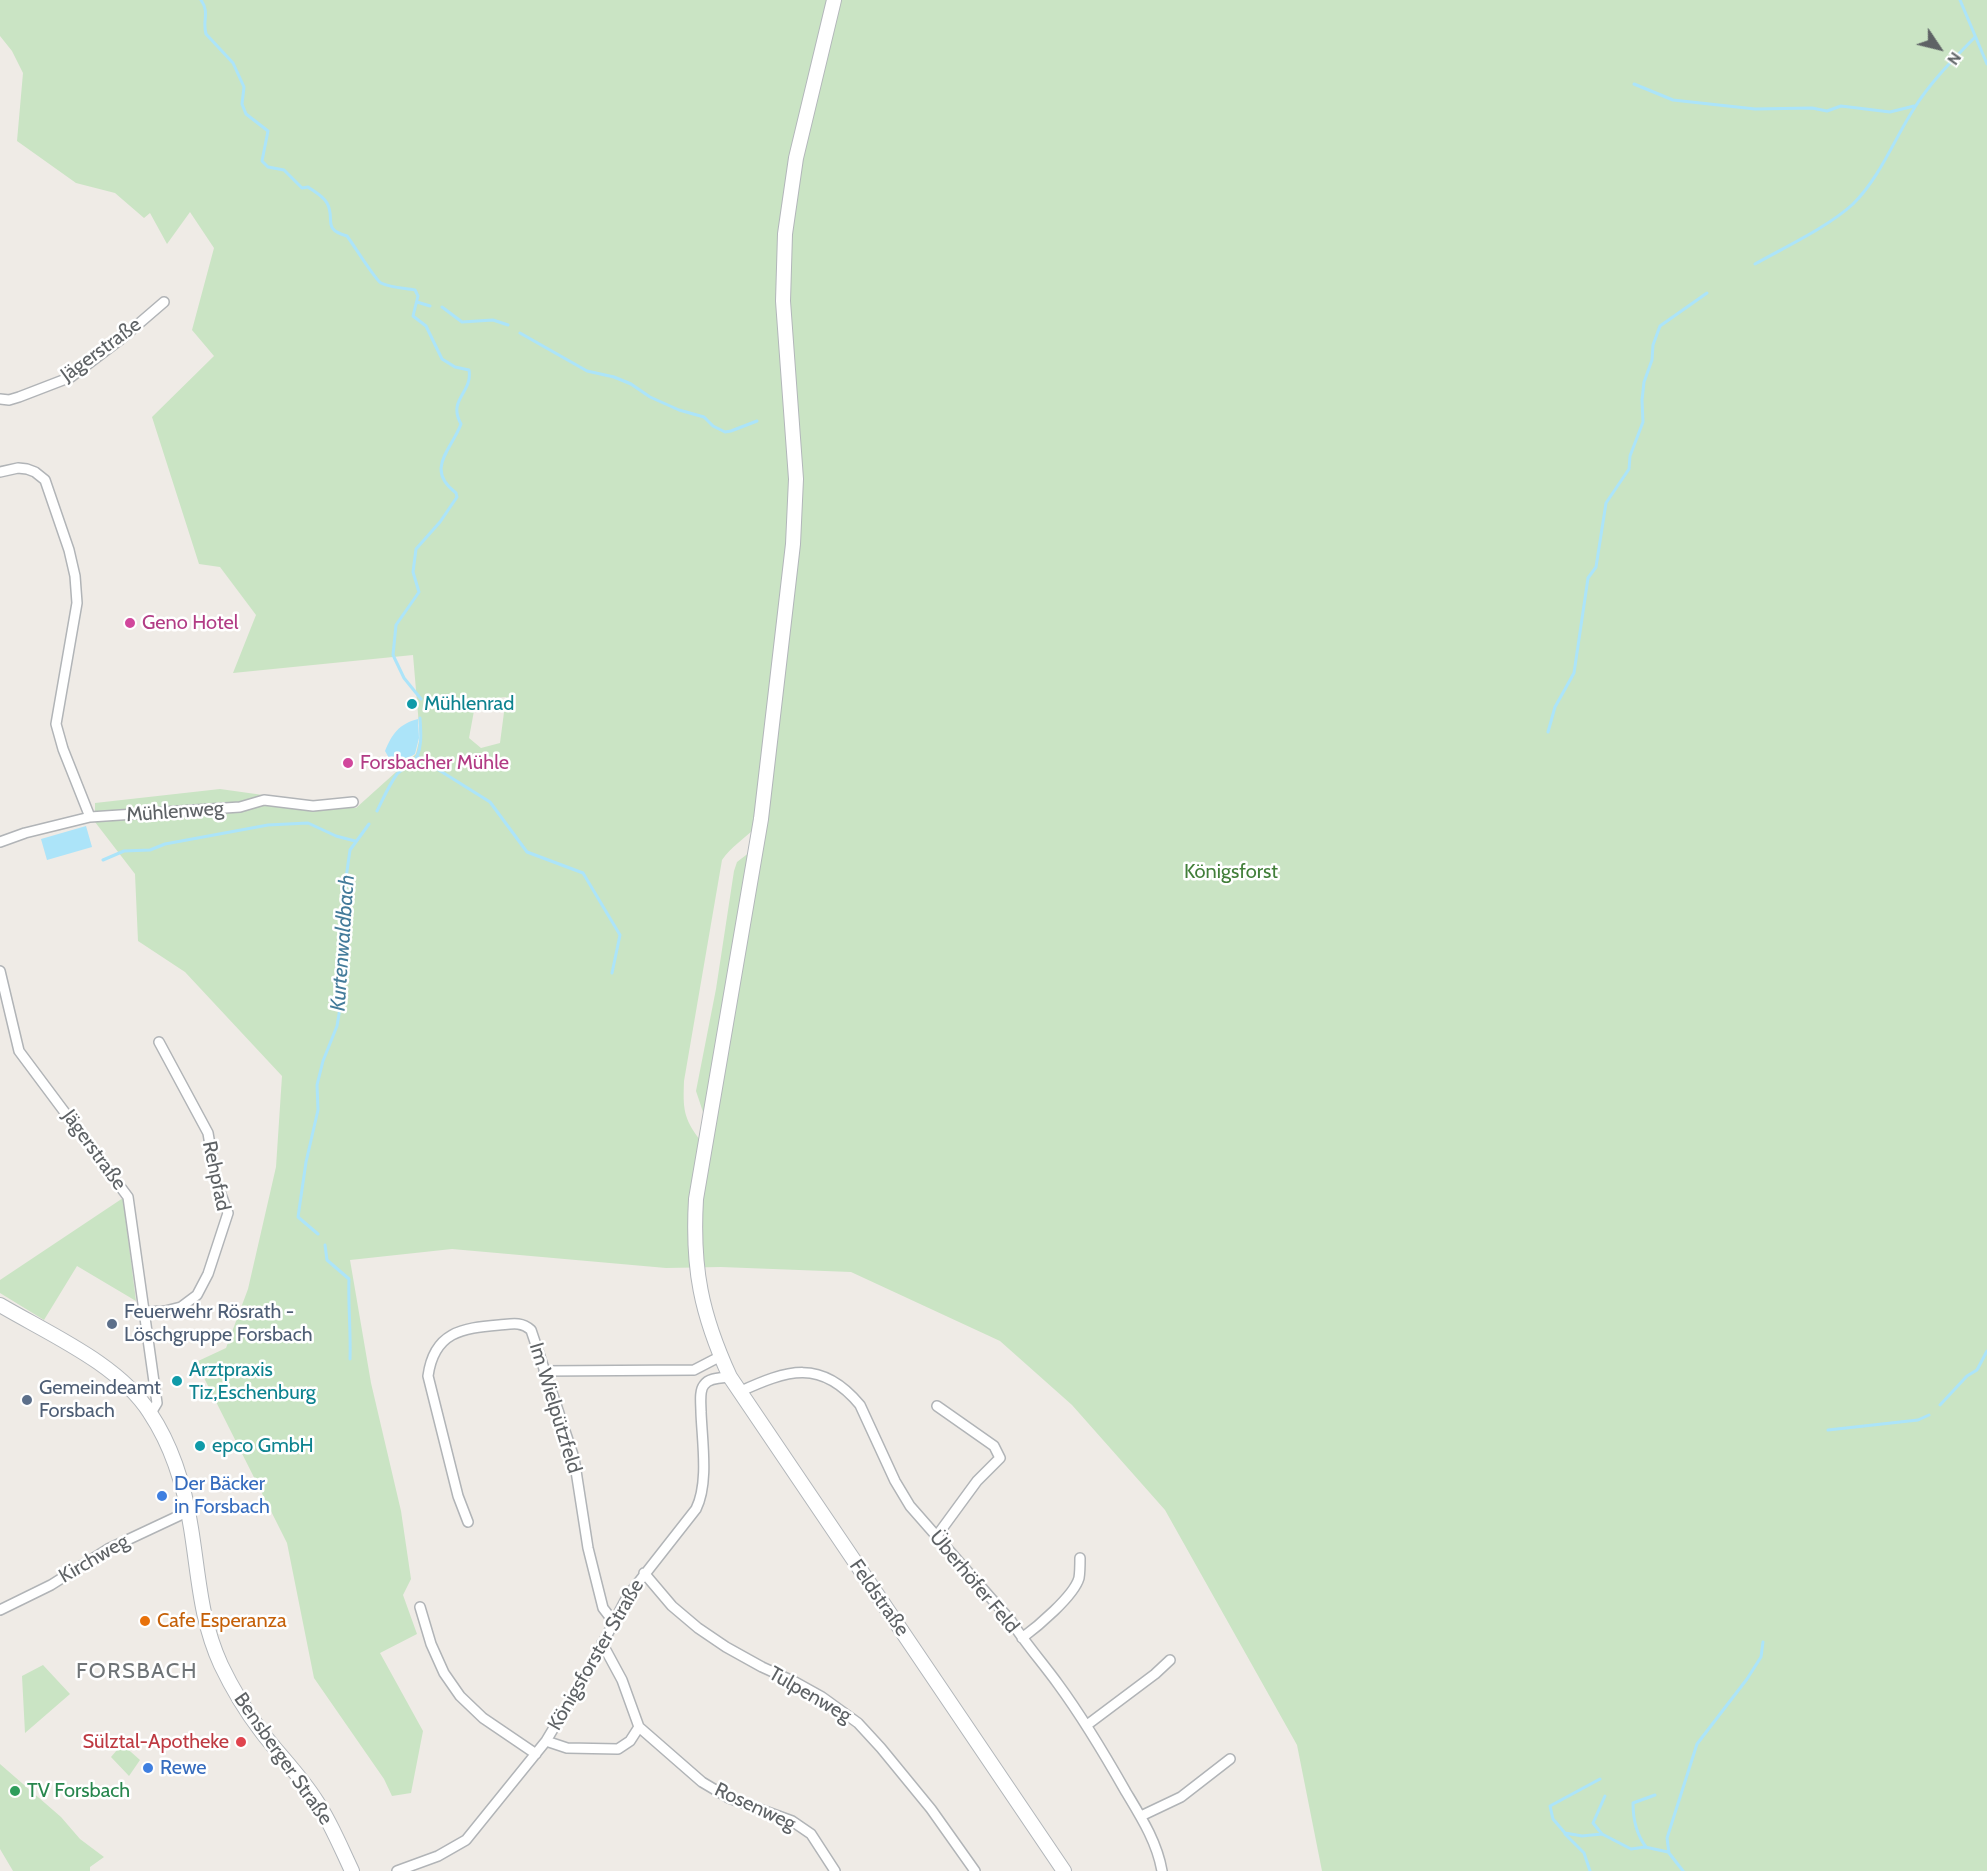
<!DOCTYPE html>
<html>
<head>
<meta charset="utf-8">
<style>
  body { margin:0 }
  #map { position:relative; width:1987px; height:1871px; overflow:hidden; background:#efebe6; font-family:Cabin,sans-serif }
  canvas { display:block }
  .north { position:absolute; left:1909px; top:18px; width:60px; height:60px; -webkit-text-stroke:4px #fff; paint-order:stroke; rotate:125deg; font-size:16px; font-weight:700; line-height:24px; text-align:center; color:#5e6265 }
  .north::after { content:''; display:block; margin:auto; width:21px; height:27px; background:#5e6265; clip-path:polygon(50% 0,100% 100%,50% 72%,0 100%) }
</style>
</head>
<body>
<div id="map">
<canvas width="1987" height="1871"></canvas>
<div class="north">N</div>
</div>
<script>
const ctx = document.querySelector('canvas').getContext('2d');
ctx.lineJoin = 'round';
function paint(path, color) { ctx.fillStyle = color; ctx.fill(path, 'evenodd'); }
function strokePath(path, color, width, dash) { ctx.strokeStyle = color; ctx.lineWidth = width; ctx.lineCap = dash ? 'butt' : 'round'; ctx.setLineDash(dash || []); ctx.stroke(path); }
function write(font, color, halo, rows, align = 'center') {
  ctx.font = font + ' Cabin,sans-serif'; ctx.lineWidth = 5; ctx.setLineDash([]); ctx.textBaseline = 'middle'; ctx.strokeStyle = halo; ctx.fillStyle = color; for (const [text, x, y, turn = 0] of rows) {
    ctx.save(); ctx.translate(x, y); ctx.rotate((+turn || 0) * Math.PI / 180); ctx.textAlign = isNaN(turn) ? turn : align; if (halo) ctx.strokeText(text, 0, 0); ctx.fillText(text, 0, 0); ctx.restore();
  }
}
paint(new Path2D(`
  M 0,0 L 1987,0 L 1987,1871 L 1322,1871 L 1297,1745 L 1165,1510 L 1072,1405 L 1000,1341 L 851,1272 L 721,1267 L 666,1268 L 452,1249 L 350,1260 L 371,1383 L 401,1511 L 411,1579 L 403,1595 L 417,1634 L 380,1653 L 423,1731 L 411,1793 L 392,1796 L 384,1779 L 314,1678 L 287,1543 L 196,1362 L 226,1348 L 248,1289 L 276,1167 L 282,1076 L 185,972 L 138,941 L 135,874 L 95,822 L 95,803 L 220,789 L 356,808 L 416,754 L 420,737 L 413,655 L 233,673 L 256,615 L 220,567 L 199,564 L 152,417 L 214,356 L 192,330 L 214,248 L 190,212 L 167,244 L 150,213 L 144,218 L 115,193 L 76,183 L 17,141 L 23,73 L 12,51 L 0,36 ZM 506,697 L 500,743 L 481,748 L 469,738 L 476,700 ZM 755,828 L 750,852 L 737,862 L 734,871 L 716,989 L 696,1091 L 704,1115 L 700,1140 C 683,1118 683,1108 684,1081 L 722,860 C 731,847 744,839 755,828 Z
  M 123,1198 L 136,1301 L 77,1266 L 44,1320 L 0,1293 L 0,1280 Z
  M 43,1665 L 70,1694 L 25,1733 L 22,1676 Z
  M 122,1744 L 140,1760 L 129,1776 L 111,1757 Z
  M 0,1764 L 61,1817 L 80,1839 L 104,1857 L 90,1867 L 90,1871 L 13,1871 L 0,1849 Z`), '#cae4c4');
paint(new Path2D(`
  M 418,719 L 419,738 L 415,754 L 394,767 L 385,751 C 392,734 399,724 418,719 Z
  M 86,826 L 92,847 L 47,860 L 41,839 Z`), '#ace4f9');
strokePath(new Path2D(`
  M 201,0 C 210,13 202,20 206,34 L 233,63 L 244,87 L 242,104 L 246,114 L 268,131 L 262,161 L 268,167 L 284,170 L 302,188 L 308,187 C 315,192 323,196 327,203 C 336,219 321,229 347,236 C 353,244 376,281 381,283 C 391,288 404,288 415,290 L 418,296 L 413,316 L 426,326 L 442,359 L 455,367 L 469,370 C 473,393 447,399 461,424 C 452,449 424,469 456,493 L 457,497 L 440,522 L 416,549 L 413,572 L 419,592 L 396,625 L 393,655 L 404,678 L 421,699
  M 1960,0 L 1987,64
  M 1634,84 L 1673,100 L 1755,109 L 1812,108 L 1827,111 L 1841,106 L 1890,112 L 1914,106
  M 1755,264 C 1785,247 1828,227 1853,204 C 1881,176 1894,139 1915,107 C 1931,81 1954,59 1975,37
  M 417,302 L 430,306
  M 442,307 L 462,322 L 493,320 L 508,325
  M 520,333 L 587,371 L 614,377 L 631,384 L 650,397 L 679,410 L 704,417 L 713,426 L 725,432 L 731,431 L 757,421
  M 1548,732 L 1555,707 L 1574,673 L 1588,578 L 1596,567 L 1606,503 L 1629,469 L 1630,456 L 1643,422 L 1642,400 L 1644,382 L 1652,360 L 1653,345 L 1660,326 L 1707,293
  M 418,757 L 490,802 L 527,852 L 583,873 L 620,935 L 612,973
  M 377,811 C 383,799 389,785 397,774 C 402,769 407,767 412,763 C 423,754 421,731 420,718
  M 103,860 L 124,851 L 150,850 L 165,844 L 268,825 L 308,823 L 336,836 L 355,841
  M 318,1234 L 298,1217 L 306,1162 L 318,1110 L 317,1085 L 323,1061 L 337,1026 L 341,1002 L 341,993 L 343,983 L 346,878 L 350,850 L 369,824
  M 325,1245 L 327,1260 L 349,1279 C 348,1305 351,1332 350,1359
  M 1940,1405 L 1967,1376 L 1977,1370 L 1987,1351
  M 1828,1430 L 1918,1420 L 1929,1415
  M 1600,1779 L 1550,1806 L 1553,1819 L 1565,1833 L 1582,1836 L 1602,1834 L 1631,1849 L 1645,1847 L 1668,1852
  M 1565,1834 L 1584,1853 L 1590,1871
  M 1602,1834 L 1593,1823 L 1605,1796
  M 1646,1847 C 1636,1834 1633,1820 1633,1803 L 1655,1795
  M 1683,1871 L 1669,1853 L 1667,1838 L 1697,1744 L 1747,1679 L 1761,1657 L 1763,1642`), '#ace4f9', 3);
const minor = new Path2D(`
  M 0,399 L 9,400 L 19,397 L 71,377 L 121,339 L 164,302
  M 0,472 L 18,468 L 27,469 L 35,472 L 45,480 L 69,550 L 75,576 L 77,603 L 56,724 L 63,749 L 90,817
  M 0,842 L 25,833 L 90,817 L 240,807 L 264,800 L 313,806 L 353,802
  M 0,971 L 19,1051 L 128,1197 L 155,1389 L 157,1403 L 151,1413
  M 144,1312 L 165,1311 L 181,1307 L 197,1295 L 208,1274 L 228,1213 L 216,1181 L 208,1133 L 159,1042
  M 544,1371 L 694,1370 L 721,1356
  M 739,1392 C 787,1370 821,1358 860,1405 L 895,1481 L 910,1506 L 1011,1621 C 1025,1643 1042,1662 1058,1684 C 1083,1718 1105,1755 1126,1792 C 1141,1817 1157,1842 1162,1871
  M 468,1522 L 458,1496 L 428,1376 C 434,1332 462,1328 499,1325 C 511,1324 521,1321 531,1330 L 574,1458 L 588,1548 L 603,1608 L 613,1621
  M 936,1537 L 977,1481 L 1000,1458 L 994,1446 L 937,1406
  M 644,1573 L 672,1606 L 698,1628 L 726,1647 L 762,1667 L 795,1682 L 822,1697 L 858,1723 L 881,1748 L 931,1809 L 975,1871
  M 420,1607 L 431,1644 L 444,1673 L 460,1696 L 483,1718 L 536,1754
  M 0,1610 L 51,1585 L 108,1549 L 189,1511
  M 1022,1638 C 1037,1627 1074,1596 1079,1578 C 1080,1572 1080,1565 1080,1558
  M 602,1643 L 622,1680 L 639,1727 L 702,1782 L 729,1798 L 792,1821 L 811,1834 L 835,1871
  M 1087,1725 L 1155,1674 L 1170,1660
  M 546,1741 L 567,1748 L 618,1749 L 630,1741 L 639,1727
  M 1141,1816 L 1181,1797 L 1230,1759
  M 397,1871 L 438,1856 L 466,1840 L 546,1741 L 592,1664 L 627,1597 L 696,1509 C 709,1483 702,1441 701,1412 C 701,1404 699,1391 704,1385 C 709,1377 722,1378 730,1377`);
const secondary = new Path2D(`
  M 834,0 L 796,158 L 785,234 L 783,301 L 796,479 L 793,544 L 761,819 L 696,1199 C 692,1268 701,1314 730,1377 L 1064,1871
  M 0,1305 C 49,1334 119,1364 150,1413 C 172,1446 185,1489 191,1528 C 199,1577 200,1619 221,1665 C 232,1688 245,1710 261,1731 C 279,1755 301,1776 317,1802 C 331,1823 341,1848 352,1871`);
strokePath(minor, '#b1b4b7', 12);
strokePath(secondary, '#b2b6ba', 16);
strokePath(minor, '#fff', 9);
strokePath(secondary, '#fff', 14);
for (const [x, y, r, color] of [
  [130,623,6,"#d1479c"],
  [412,704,6,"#0f9aa8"],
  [348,763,6,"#d1479c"],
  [112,1324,6,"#5c6f8a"],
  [177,1381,6,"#0f9aa8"],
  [27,1400,6,"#5c6f8a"],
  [200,1446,6,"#0f9aa8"],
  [162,1496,6,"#3f7fe0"],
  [145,1621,6,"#e8710a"],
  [241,1742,6,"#e0444e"],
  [148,1768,6,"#3f7fe0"],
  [15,1791,6,"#2e9e5b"]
]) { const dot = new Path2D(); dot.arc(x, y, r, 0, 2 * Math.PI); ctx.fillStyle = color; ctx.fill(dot); strokePath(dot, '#fff', 2); }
write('20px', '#5e6265', '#fff', [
  ["Jägerstraße",101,350,-36],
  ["Mühlenweg",175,812,-4],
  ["Jägerstraße",94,1150,54],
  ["Rehpfad",216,1176,78],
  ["Im Wielpützfeld",555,1408,73],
  ["Kirchweg",94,1559,-30],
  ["Überhöfer Feld",974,1582,50],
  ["Feldstraße",879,1598,55],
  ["Königsforster Straße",596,1655,-60],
  ["Tulpenweg",810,1695,30],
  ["Bensberger Straße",283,1759,55],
  ["Rosenweg",755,1807,25]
]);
write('20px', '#b23c85', '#fff', [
  ["Geno Hotel",142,623],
  ["Forsbacher Mühle",360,763]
], 'left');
write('20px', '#0d838f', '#fff', [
  ["Mühlenrad",424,704],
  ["Arztpraxis",189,1370],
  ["Tiz,Eschenburg",189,1393],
  ["epco GmbH",212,1446]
], 'left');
write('20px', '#427f3a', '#fff', [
  ["Königsforst",1231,872]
]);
write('20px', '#4e5e75', '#fff', [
  ["Feuerwehr Rösrath -",124,1312],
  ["Löschgruppe Forsbach",124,1335],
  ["Gemeindeamt",39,1388],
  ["Forsbach",39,1411]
], 'left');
write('20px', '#366cbe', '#fff', [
  ["Der Bäcker",174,1484],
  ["in Forsbach",174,1507],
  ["Rewe",160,1768]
], 'left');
write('20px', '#c56008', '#fff', [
  ["Cafe Esperanza",157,1621]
], 'left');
write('20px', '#be3a42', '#fff', [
  ["Sülztal-Apotheke",229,1742]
], 'right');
write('20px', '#27864d', '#fff', [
  ["TV Forsbach",27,1791]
], 'left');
write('italic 21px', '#437b9a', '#fff', [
  ["Kurtenwaldbach",343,943,-86]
]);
ctx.letterSpacing = '1.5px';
write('22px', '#6f7477', '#fff', [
  ["FORSBACH",137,1672]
]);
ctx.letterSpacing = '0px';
</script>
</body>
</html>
